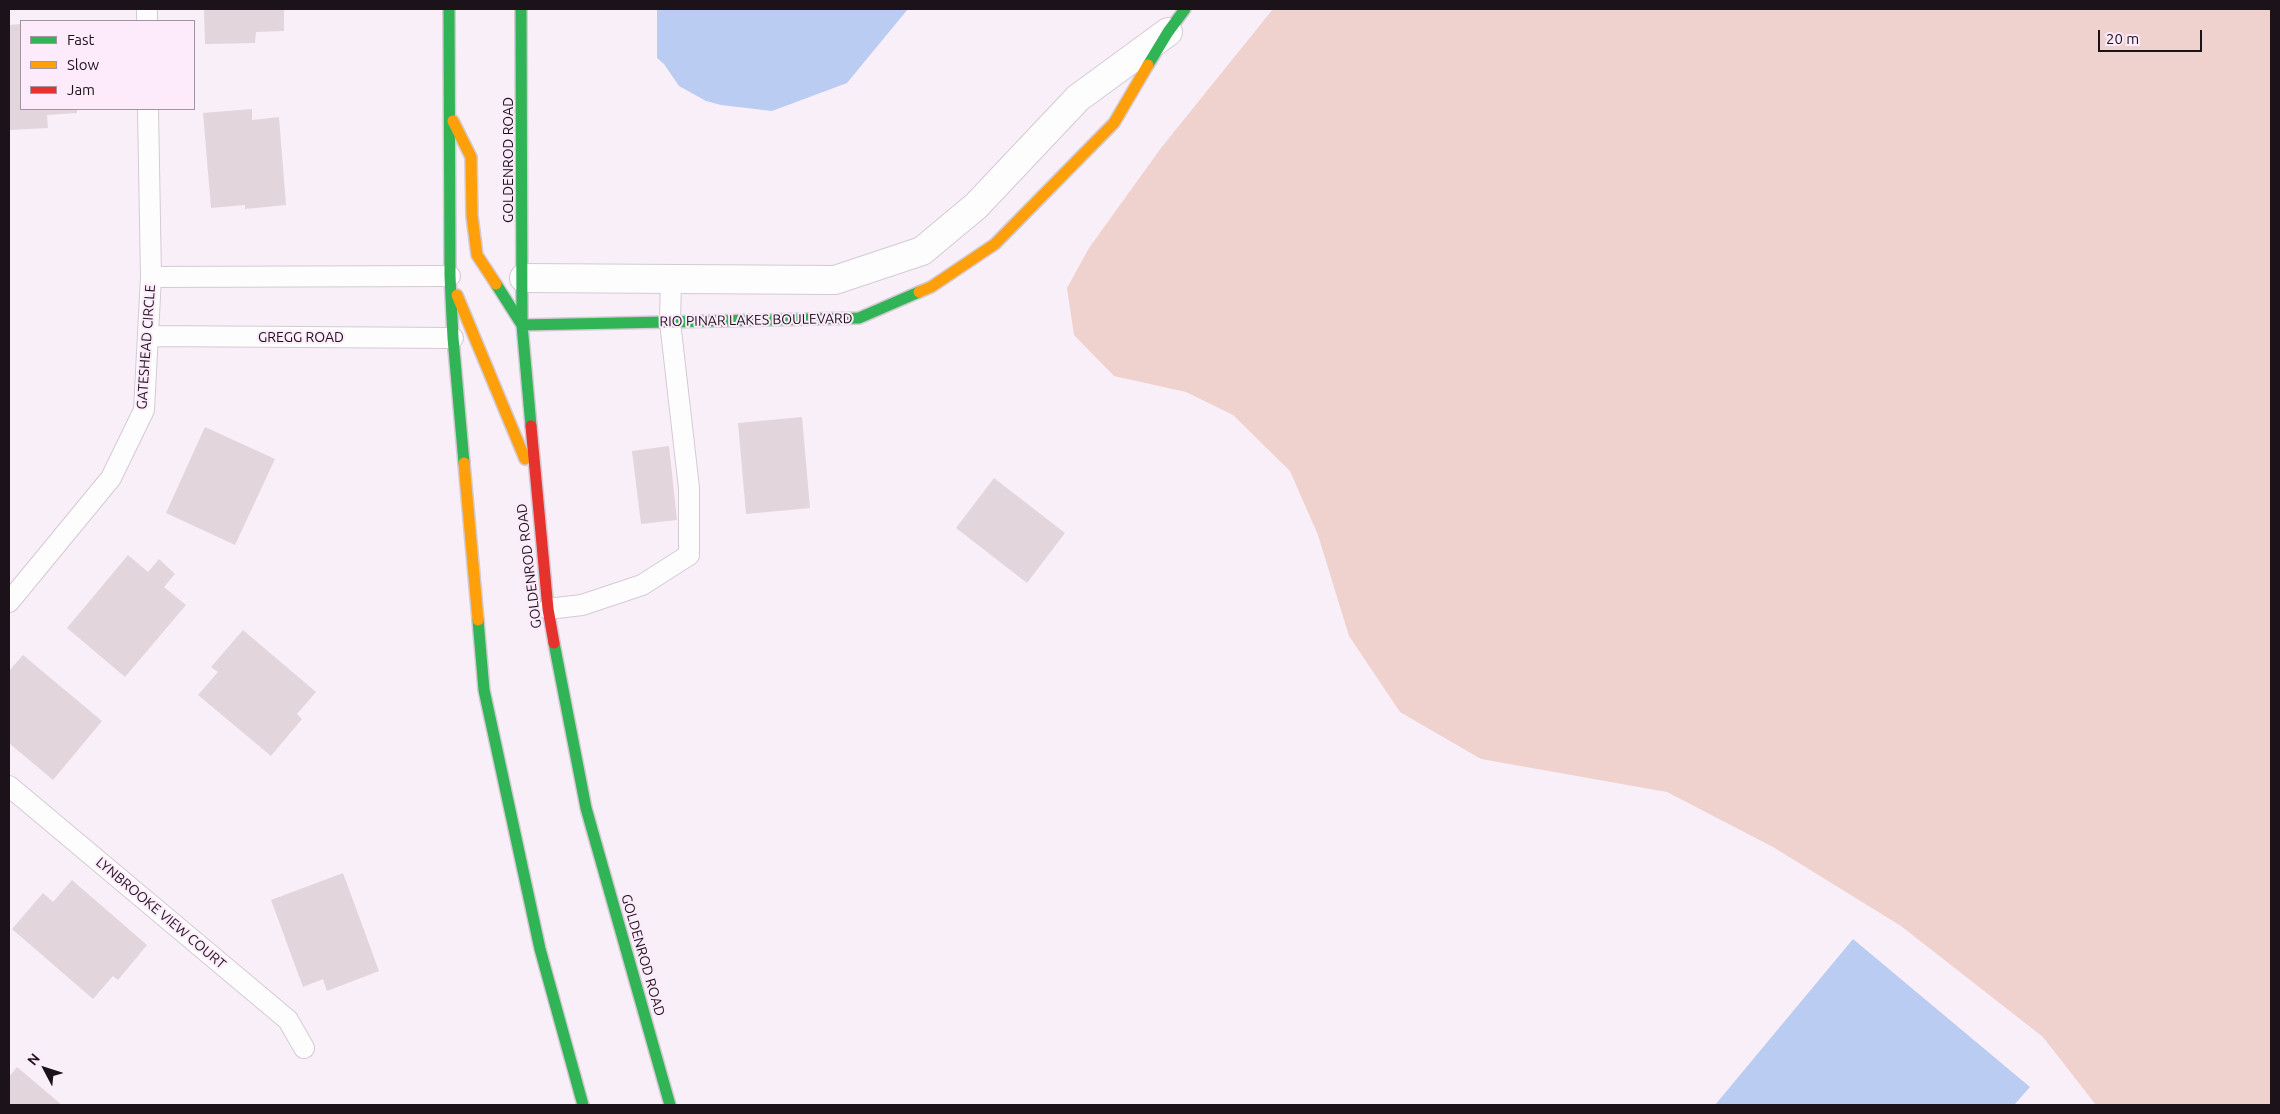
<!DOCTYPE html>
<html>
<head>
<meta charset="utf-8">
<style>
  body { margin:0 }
  #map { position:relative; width:2280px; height:1114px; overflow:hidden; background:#f9eff8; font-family:Ubuntu,sans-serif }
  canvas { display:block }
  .frame { position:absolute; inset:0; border:10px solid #1b121a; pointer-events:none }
  .legend { position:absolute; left:20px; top:20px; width:175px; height:90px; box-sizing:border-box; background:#fdebfb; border:1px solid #a394a1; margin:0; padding:6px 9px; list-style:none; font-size:15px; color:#1b121a }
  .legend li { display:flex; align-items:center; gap:10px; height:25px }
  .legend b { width:25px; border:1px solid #a394a1 }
  .north { position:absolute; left:20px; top:1044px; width:50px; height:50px; -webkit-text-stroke:4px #fdebfb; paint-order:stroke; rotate:310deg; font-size:14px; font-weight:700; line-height:20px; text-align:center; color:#1b121a }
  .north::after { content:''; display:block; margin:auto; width:18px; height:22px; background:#1b121a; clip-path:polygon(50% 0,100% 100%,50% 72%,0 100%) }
  .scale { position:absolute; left:2098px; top:30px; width:104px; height:22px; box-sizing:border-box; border:2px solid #1b121a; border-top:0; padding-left:6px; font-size:15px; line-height:18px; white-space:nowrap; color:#1b121a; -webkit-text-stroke:4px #fdebfb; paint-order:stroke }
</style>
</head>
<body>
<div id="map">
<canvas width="2280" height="1114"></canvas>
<div class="frame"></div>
<ul class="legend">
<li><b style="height:6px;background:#30b455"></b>Fast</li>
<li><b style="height:6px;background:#ff9f0a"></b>Slow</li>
<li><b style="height:6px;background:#e5322d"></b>Jam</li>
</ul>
<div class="north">N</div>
<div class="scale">20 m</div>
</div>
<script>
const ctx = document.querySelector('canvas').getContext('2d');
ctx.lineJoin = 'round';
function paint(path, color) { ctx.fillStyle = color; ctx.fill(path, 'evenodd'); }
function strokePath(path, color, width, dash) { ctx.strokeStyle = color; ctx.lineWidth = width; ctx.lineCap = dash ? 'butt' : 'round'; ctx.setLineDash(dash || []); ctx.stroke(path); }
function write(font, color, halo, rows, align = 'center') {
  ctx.font = font + ' Ubuntu,sans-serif'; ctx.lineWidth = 4; ctx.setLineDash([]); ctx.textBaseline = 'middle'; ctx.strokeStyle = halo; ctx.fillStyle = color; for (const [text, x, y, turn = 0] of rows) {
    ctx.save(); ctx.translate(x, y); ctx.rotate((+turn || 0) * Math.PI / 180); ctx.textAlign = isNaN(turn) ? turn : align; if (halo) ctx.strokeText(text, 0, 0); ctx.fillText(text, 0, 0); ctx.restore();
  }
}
paint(new Path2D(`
  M 1273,9 L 2271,9 L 2271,1105 L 2096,1105 L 2043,1037 L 1901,926 L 1773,847 L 1667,792 L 1481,759 L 1400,712 L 1349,636 L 1318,535 L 1290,471 L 1233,415 L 1186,392 L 1114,376 L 1074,335 L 1067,288 L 1089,248 L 1161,148 Z`), '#efd1cd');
paint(new Path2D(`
  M 657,9 L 908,9 L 847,83 L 772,111 L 721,105 L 706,101 L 679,86 L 664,64 L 657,58 Z
  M 1853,939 L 2030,1087 L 2014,1105 L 1715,1105 Z`), '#baccf2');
paint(new Path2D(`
  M 204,9 L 284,9 L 284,31 L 256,32 L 255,43 L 205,44 Z
  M 21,24 L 21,109 L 77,109 L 77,113 L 47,115 L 48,128 L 9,130 L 9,25 Z
  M 252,109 L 252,120 L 279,117 L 286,205 L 245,209 L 245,205 L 211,208 L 203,113 Z
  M 802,417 L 810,508 L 746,514 L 738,423 Z
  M 205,427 L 275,459 L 235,545 L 166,513 Z
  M 669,446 L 677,520 L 641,524 L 632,451 Z
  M 994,478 L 1065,533 L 1027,583 L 956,528 Z
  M 128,555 L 148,572 L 159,559 L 175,574 L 164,587 L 186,605 L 125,677 L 67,628 Z
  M 243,630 L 316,692 L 297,714 L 302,719 L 271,756 L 198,695 L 218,672 L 211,667 Z
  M 23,655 L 102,721 L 53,780 L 9,743 L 9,671 Z
  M 343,873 L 379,971 L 327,991 L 323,979 L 303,987 L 271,900 Z
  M 72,880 L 147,945 L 118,980 L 113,976 L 93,999 L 12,929 L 43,893 L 53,902 Z
  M 17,1067 L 62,1105 L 9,1105 L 9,1077 Z`), '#e2d6dc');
const lane = new Path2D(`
  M 147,9 L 147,21
  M 151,277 L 450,276
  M 149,336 L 453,338
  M 9,602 L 111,478 L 144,410 L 151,277 L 148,109
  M 548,609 L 582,605 L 642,585 L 689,555 L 689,488 L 670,322 L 671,279
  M 9,786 L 288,1020 L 304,1048`);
const street = new Path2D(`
  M 524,278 L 835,280 L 922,251 L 976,206 L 1078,98 L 1168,32`);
const fast = new Path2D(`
  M 449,9 L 450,276 L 453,338 L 464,463
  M 521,9 L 522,325 L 531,426
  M 1148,65 L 1168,32 L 1185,9
  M 496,284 L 522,325 L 859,318 L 919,292
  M 478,620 L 484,690 L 540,949 L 583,1105
  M 554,643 L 586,808 L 670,1105`);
const slow = new Path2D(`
  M 453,121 L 471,157 L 472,216 L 477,255 L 496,284
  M 919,292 L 931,287 L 995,244 L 1114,123 L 1148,65
  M 457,295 L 525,459
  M 464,463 L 478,620`);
const jam = new Path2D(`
  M 531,426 L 548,609 L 554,643`);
strokePath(lane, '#d4cad3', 22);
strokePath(street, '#d4cad3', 30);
strokePath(fast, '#d4cad3', 14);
strokePath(slow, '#d4cad3', 14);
strokePath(jam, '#d4cad3', 14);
strokePath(lane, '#fefdfe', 20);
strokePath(street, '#fefdfe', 28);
strokePath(fast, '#30b455', 11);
strokePath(slow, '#ff9f0a', 11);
strokePath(jam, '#e5322d', 11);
write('14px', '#1b121a', '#fdebfb', [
  ["GOLDENROD ROAD",508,160,-90],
  ["RIO PINAR LAKES BOULEVARD",756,320,-1],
  ["GREGG ROAD",301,337],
  ["GATESHEAD CIRCLE",146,347,-86],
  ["GOLDENROD ROAD",529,566,-97],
  ["LYNBROOKE VIEW COURT",161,913,40],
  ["GOLDENROD ROAD",643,955,74]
]);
</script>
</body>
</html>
